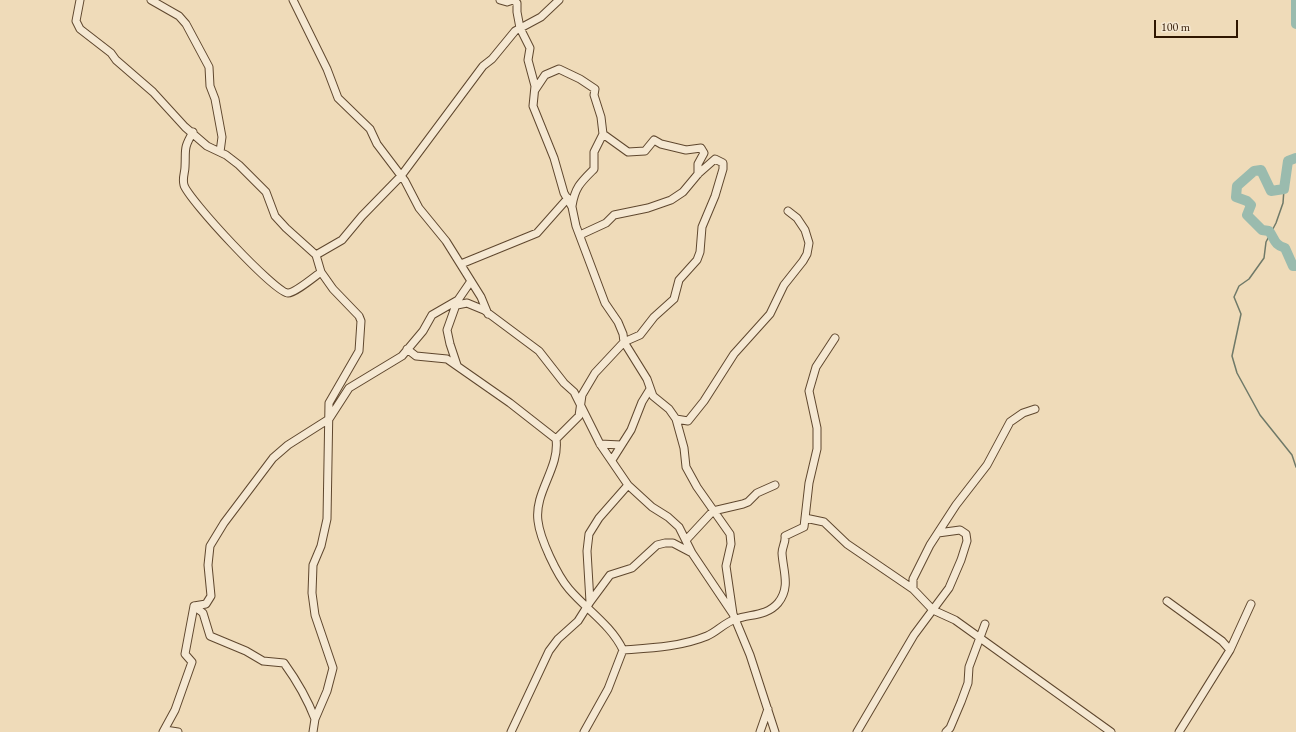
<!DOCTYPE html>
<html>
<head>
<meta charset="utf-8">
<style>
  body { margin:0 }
  #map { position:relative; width:1296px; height:732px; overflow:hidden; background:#efdbb9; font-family:"EB Garamond",serif }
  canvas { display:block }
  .scale { position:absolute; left:1154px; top:20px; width:84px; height:18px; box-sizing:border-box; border:2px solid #2f1600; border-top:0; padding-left:5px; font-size:12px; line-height:14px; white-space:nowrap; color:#2f1600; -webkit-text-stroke:3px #f5e8d2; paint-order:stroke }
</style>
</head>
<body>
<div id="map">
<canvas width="1296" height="732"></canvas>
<div class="scale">100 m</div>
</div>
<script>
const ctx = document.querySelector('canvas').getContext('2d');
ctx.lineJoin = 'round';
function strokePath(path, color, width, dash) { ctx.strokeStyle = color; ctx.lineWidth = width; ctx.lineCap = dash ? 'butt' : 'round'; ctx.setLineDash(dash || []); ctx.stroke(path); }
strokePath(new Path2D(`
  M 1284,189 L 1283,203 L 1276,223 L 1266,242 L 1264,258 L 1249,279 L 1239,286 L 1234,297 L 1241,314 L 1232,356 L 1237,373 L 1260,415 L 1292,455 L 1296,467`), '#6f7968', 1.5);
strokePath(new Path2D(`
  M 1296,0 L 1296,24
  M 1296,158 L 1288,161 L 1284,189 L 1271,191 L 1261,170 L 1254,171 L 1237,186 L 1236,197 L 1247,201 L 1251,205 L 1247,215 L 1262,230 L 1269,231 C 1275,239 1274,245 1285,248 L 1293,266 L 1296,266`), '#9abbae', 10);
const minor = new Path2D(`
  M 80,0 L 76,21 L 80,29 L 111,53 L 116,60 L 153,92 L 185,127 L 207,146 L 226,155 L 239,165 L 266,192 L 275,216 L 286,228 L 316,255 L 321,272 L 333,289 L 359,316 L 361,321 L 359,351 L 329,403 L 327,519 L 321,546 L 313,565 L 312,593 L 315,615 L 333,668 L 327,691 L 315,719 L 313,732
  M 151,0 L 179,16 L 186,24 L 209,67 L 210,86 L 215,99 L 222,137 L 220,152
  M 500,0 L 507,2 L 513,0 L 517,3 L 517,12 L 520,28 L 530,48 L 528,60 L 535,86 L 533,106 L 554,158 L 564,193 L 572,207 L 576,226 L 605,303 L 618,322 L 623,334 L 624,342 L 647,379 L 653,396 L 669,409 L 676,419 L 684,448 L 686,467 L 697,487 L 730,534 L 731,544 L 726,566 L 733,614
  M 535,90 L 545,75 L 559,69 L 580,79 L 595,89 L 594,95 L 601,117 L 603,134 L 594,152 L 594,169 C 581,182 575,187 572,206
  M 193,132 C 183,149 186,149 185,167 C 185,173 182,178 184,185 C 188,199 275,293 288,293 C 295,293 314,277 321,272
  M 603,134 L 628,152 L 645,151 L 654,140 L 661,144 L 686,150 L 701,148 L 704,153 L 698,164 L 698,174
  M 316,255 L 342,240 L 362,216 L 401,176 L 483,66 L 492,59 L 515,31 L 541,17 L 559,0
  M 461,264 L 537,233 L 568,198
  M 471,281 L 481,297 L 488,314
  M 457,305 L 467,303 L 484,310 L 539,351 L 564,383 L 574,392 L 600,444 L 628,485 L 652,507 L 668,517 L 679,527 L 692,553 L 733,614 L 750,655 L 775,732
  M 407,349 L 416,356 L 447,359 L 510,403 L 556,439 C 560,468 534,492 538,521 C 540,539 557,575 569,589 C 587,610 611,625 623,650 L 608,689 L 584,732
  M 457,365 L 450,344 L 447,330 L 457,302
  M 1035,409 L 1023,413 L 1010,422 L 987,465 L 956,505 L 930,545 L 913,579 L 913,589 L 933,610 L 955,620 L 1111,732
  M 676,419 L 688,421 L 704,401 L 734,354 L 770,314 L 784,285 L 803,261 L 807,254 L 809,243 L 805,230 L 797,218 L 788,211
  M 556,439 L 579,416 L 582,395 L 595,373 L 624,342 L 640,335 L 654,317 L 674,299 L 679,280 L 697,260 L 700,252 L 702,227 L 715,196 L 723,169 L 723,163 L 715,159 L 698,174 L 683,192 L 671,200 L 648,208 L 614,215 L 606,223 L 580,235
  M 600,444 L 621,445
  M 612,460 L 631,430 L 642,402 L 650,389
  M 805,518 L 824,522 L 847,544 L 913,589
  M 687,539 L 713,511 L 743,504 L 748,502 L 757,493 L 775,485
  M 1167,601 L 1222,641 L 1230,650 L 1179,732
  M 590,602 L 610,575 L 632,568 L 657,545 L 665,543 L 673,543 L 692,553
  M 194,606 L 203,613 L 210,636 L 246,651 L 263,661 L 284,663 C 297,681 307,698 315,719
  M 623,650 C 651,648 680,647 707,636 C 717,632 725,622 736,619 C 750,614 767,616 778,603 C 791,587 783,571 782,553 C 782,547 786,542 785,536 L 804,527 L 809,483 L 817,449 L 817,428 L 809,391 L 816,367 L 835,338
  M 1230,650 L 1251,604
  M 165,730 L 178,732
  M 163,732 L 175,710 L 192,662 L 185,654 L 194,606 L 206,604 L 211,596 L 208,565 L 210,546 L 224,523 L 273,458 L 288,445 L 329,419 L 349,388 L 402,356 L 423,331 L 432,315 L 458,300 L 471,281 L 446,241 L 419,208 L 405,181 L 377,144 L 370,129 L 338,98 L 327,69 L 293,0
  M 511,732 L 549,651 L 558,639 L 578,621 L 590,602 L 587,551 L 589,534 L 599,518 L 628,485
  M 760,732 L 768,709
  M 857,732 L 914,635 L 949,588 L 961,560 L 967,541 L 966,534 L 960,530 L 938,533
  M 946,732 L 950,728 L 961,702 L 968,683 L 969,667 L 985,624`);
strokePath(minor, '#5f472e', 9);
strokePath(minor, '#f5e8d2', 7);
</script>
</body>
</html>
